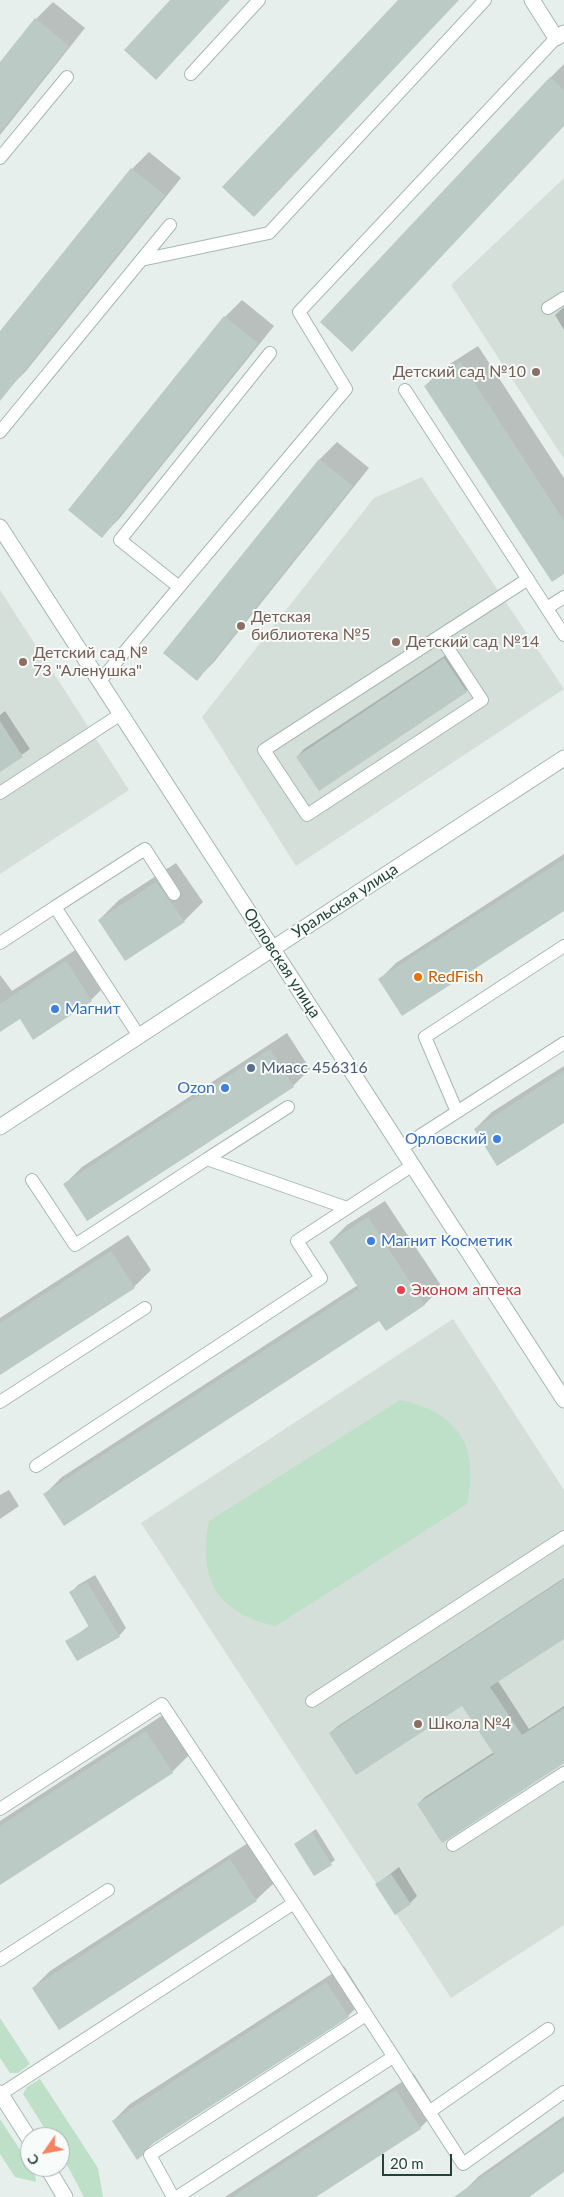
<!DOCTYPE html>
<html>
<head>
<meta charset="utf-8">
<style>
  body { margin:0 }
  #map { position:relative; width:564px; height:2197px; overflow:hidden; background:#e6efeb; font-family:Lato,sans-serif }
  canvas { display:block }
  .north { position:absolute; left:20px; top:2127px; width:50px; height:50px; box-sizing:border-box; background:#f7fbf9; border:1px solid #a3b1ad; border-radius:50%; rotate:237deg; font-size:14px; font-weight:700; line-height:20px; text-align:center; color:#24423a }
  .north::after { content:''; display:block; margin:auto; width:18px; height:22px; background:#f4845f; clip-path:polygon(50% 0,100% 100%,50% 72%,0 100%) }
  .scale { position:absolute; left:382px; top:2154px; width:70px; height:22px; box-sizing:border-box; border:2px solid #24423a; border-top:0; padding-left:6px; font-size:15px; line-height:18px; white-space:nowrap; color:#24423a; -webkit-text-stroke:4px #f7fbf9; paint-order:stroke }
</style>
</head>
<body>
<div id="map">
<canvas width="564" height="2197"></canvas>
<div class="north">С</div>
<div class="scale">20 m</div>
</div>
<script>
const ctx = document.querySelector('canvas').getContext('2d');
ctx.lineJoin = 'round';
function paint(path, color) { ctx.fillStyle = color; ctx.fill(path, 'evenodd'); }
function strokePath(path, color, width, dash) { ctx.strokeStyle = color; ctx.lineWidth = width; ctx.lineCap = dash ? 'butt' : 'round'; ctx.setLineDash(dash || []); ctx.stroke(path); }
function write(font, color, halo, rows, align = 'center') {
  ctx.font = font + ' Lato,sans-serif'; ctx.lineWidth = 4; ctx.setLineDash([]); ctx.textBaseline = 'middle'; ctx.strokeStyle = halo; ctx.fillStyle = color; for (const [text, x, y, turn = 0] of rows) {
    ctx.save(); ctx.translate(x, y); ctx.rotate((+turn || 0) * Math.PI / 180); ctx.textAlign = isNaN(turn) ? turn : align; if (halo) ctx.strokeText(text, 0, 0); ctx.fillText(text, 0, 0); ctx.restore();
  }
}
paint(new Path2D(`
  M 564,178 L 564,459 L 451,285 Z
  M 422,477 L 564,689 L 296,866 L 202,717 L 374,498 Z
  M 0,590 L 129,790 L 0,874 Z
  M 453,1319 L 564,1490 L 564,1925 L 451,1998 L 141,1523 Z`), '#d4dfda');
paint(new Path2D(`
  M 400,1400 C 458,1412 480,1446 467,1504 L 276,1626 C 218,1614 197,1579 209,1521 Z
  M 0,2018 L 30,2064 L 18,2073 L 10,2073 L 0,2058 Z
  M 40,2079 L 98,2168 L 103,2197 L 84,2197 L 60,2152 L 60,2137 L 50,2137 L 23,2094 L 27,2087 Z
  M 0,2119 L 35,2173 L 36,2182 L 15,2177 L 0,2154 Z`), '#bfe0c8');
paint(new Path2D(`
  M 53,2 L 85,28 L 0,135 L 0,64 L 36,19 Z
  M 564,64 L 564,125 L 321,322 L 551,77 Z
  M 149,152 L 181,178 L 26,371 L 9,388 L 0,381 L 0,333 L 132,169 Z
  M 242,300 L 274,326 L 119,519 L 102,536 L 225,317 Z
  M 564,307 L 564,330 L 555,315 Z
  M 478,346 L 564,478 L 564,572 L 425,386 L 442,369 Z
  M 337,442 L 369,468 L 214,662 L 197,679 L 165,653 L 320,459 Z
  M 452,651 L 474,684 L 466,691 L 297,757 L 304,749 Z
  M 5,711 L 30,749 L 0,770 L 0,715 Z
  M 564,854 L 564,910 L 379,980 L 396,963 Z
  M 176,863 L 203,902 L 184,921 L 99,920 L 119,900 Z
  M 83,945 L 108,983 L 91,1000 L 20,1017 L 0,1030 L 0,975 L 12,991 Z
  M 287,1033 L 310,1069 L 293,1086 L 88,1219 L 65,1184 L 82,1167 Z
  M 564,1066 L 564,1121 L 475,1129 L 492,1112 Z
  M 385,1201 L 442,1287 L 425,1304 L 386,1329 L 380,1319 L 45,1494 L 62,1477 L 358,1285 L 330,1242 L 347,1225 Z
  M 128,1235 L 151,1270 L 134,1287 L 0,1374 L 0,1318 Z
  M 9,1490 L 19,1506 L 0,1519 L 0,1495 Z
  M 95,1575 L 126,1628 L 119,1636 L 67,1642 L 90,1625 L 71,1592 L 78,1585 Z
  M 564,1578 L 564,1638 L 498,1681 L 529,1729 L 564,1706 L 564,1761 L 418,1804 L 425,1797 L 494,1752 L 462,1704 L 330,1733 L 338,1726 Z
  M 163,1715 L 189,1755 L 172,1772 L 0,1883 L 0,1821 Z
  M 316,1829 L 335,1860 L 314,1875 L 295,1844 Z
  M 248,1843 L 274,1883 L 256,1900 L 59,2028 L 33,1988 L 50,1971 Z
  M 399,1867 L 417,1896 L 410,1903 L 377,1884 Z
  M 344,1966 L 365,1999 L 348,2016 L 158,2138 L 141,2155 L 113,2121 L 130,2104 Z
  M 414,2074 L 437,2111 L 420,2128 L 313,2197 L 225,2197 Z
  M 564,2116 L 564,2171 L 527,2197 L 464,2197 L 462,2193 L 479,2176 Z`), '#0003');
paint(new Path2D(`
  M 170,0 L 230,0 L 156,80 L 124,50 Z
  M 398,0 L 459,0 L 254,217 L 222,187 Z
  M 35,18 L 69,46 L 0,132 L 0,62 Z
  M 550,77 L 564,90 L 564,126 L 352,352 L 320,322 Z
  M 131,168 L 165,195 L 0,401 L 0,331 Z
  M 224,316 L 258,343 L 102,538 L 68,510 Z
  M 461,362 L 564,521 L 564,574 L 552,582 L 424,386 Z
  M 319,459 L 353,486 L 197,681 L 163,653 Z
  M 444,658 L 467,692 L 319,791 L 296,757 Z
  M 0,721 L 23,757 L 0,772 Z
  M 564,859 L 564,911 L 402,1016 L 378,979 Z
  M 156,882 L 185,922 L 125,961 L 98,920 Z
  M 66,961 L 92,1001 L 33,1040 L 20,1019 L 0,1032 L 0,1004 Z
  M 270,1049 L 294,1087 L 87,1221 L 63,1184 Z
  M 564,1071 L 564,1123 L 497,1166 L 474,1129 Z
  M 368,1217 L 425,1305 L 386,1331 L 379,1321 L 64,1526 L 43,1494 L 359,1289 L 329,1242 Z
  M 111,1251 L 135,1288 L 0,1375 L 0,1323 Z
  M 564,1579 L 564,1639 L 490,1687 L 522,1735 L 564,1708 L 564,1763 L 442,1843 L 417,1804 L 494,1754 L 462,1706 L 356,1775 L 329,1733 Z
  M 87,1582 L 120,1637 L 77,1661 L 65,1641 L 89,1627 L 69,1592 Z
  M 146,1731 L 173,1773 L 0,1885 L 0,1826 Z
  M 312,1832 L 332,1865 L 314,1876 L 294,1844 Z
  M 230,1859 L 257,1901 L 59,2030 L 32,1988 Z
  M 391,1874 L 411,1904 L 395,1915 L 375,1884 Z
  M 326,1982 L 349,2017 L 146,2148 L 142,2156 L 137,2160 L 112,2121 Z
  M 396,2090 L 421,2129 L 316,2197 L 232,2197 Z
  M 564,2119 L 564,2172 L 529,2197 L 454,2197 Z`), '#bbcac4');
const service = new Path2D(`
  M 191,74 L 259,0
  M 0,158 L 67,77
  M 141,260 L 269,233 L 485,0
  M 548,308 L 564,298
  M 405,390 L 564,635
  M 0,432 L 170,225
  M 179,587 L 120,540 L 270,353
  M 547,608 L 564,597
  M 440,636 L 482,700 L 307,815 L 264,750 L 528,579
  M 100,681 L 346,389 L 299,312 L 556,38
  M 0,793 L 121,714
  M 0,943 L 55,907
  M 139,1036 L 55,907 L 145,849 L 174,894
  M 457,1112 L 425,1037 L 564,946
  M 401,1148 L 564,1043
  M 207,1159 L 288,1107
  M 32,1180 L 75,1245 L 207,1159 L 347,1208
  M 0,1402 L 145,1308
  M 36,1466 L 321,1278 L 297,1241 L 413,1165
  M 312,1701 L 564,1537
  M 0,1809 L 162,1704 L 294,1903
  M 453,1845 L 564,1773
  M 0,1960 L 108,1890
  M 1,2094 L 294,1903 L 463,2164 L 564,2092
  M 429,2112 L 548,2029
  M 173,2197 L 150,2155 L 366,2015
  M 177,2197 L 393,2057`);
const minor = new Path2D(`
  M 532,0 L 556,38 L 564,33
  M 0,1127 L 564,758`);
const tertiary = new Path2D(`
  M 0,527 L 564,1400
  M 0,2093 L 30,2140
  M 47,2167 L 65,2197`);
strokePath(service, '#a8b8b2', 14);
strokePath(minor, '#a8b8b2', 17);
strokePath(tertiary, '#a8b8b2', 17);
strokePath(service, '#fff', 12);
strokePath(minor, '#fff', 15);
strokePath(tertiary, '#fff', 15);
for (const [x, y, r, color] of [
  [536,372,5,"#8d6e63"],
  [241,626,5,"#8d6e63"],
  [396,642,5,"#8d6e63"],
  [23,662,5,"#8d6e63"],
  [418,977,5,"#e8710a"],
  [55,1009,5,"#3f7fe0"],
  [251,1068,5,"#5c6f8a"],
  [225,1088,5,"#3f7fe0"],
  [497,1139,5,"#3f7fe0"],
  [371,1241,5,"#3f7fe0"],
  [401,1290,5,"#e0444e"],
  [418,1724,5,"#8d6e63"]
]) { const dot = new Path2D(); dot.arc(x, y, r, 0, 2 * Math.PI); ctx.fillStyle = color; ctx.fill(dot); strokePath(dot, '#f7fbf9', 2); }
write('16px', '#785e54', '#f7fbf9', [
  ["Детский сад №10",526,372,"right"],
  ["Детская",251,617],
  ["библиотека №5",251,635],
  ["Детский сад №14",406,642],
  ["Детский сад №",33,653],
  ["73 \"Аленушка\"",33,671],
  ["Школа №4",428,1724]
], 'left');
write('16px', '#24423a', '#f7fbf9', [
  ["Уральская улица",345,901,-33],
  ["Орловская улица",282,963,57]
]);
write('16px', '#c56008', '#f7fbf9', [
  ["RedFish",428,977]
], 'left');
write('16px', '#366cbe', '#f7fbf9', [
  ["Магнит",65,1009],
  ["Ozon",215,1088,"right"],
  ["Орловский",487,1139,"right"],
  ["Магнит Косметик",381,1241]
], 'left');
write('16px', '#4e5e75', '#f7fbf9', [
  ["Миасс 456316",261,1068]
], 'left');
write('16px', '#be3a42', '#f7fbf9', [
  ["Эконом аптека",411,1290]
], 'left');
</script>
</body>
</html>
